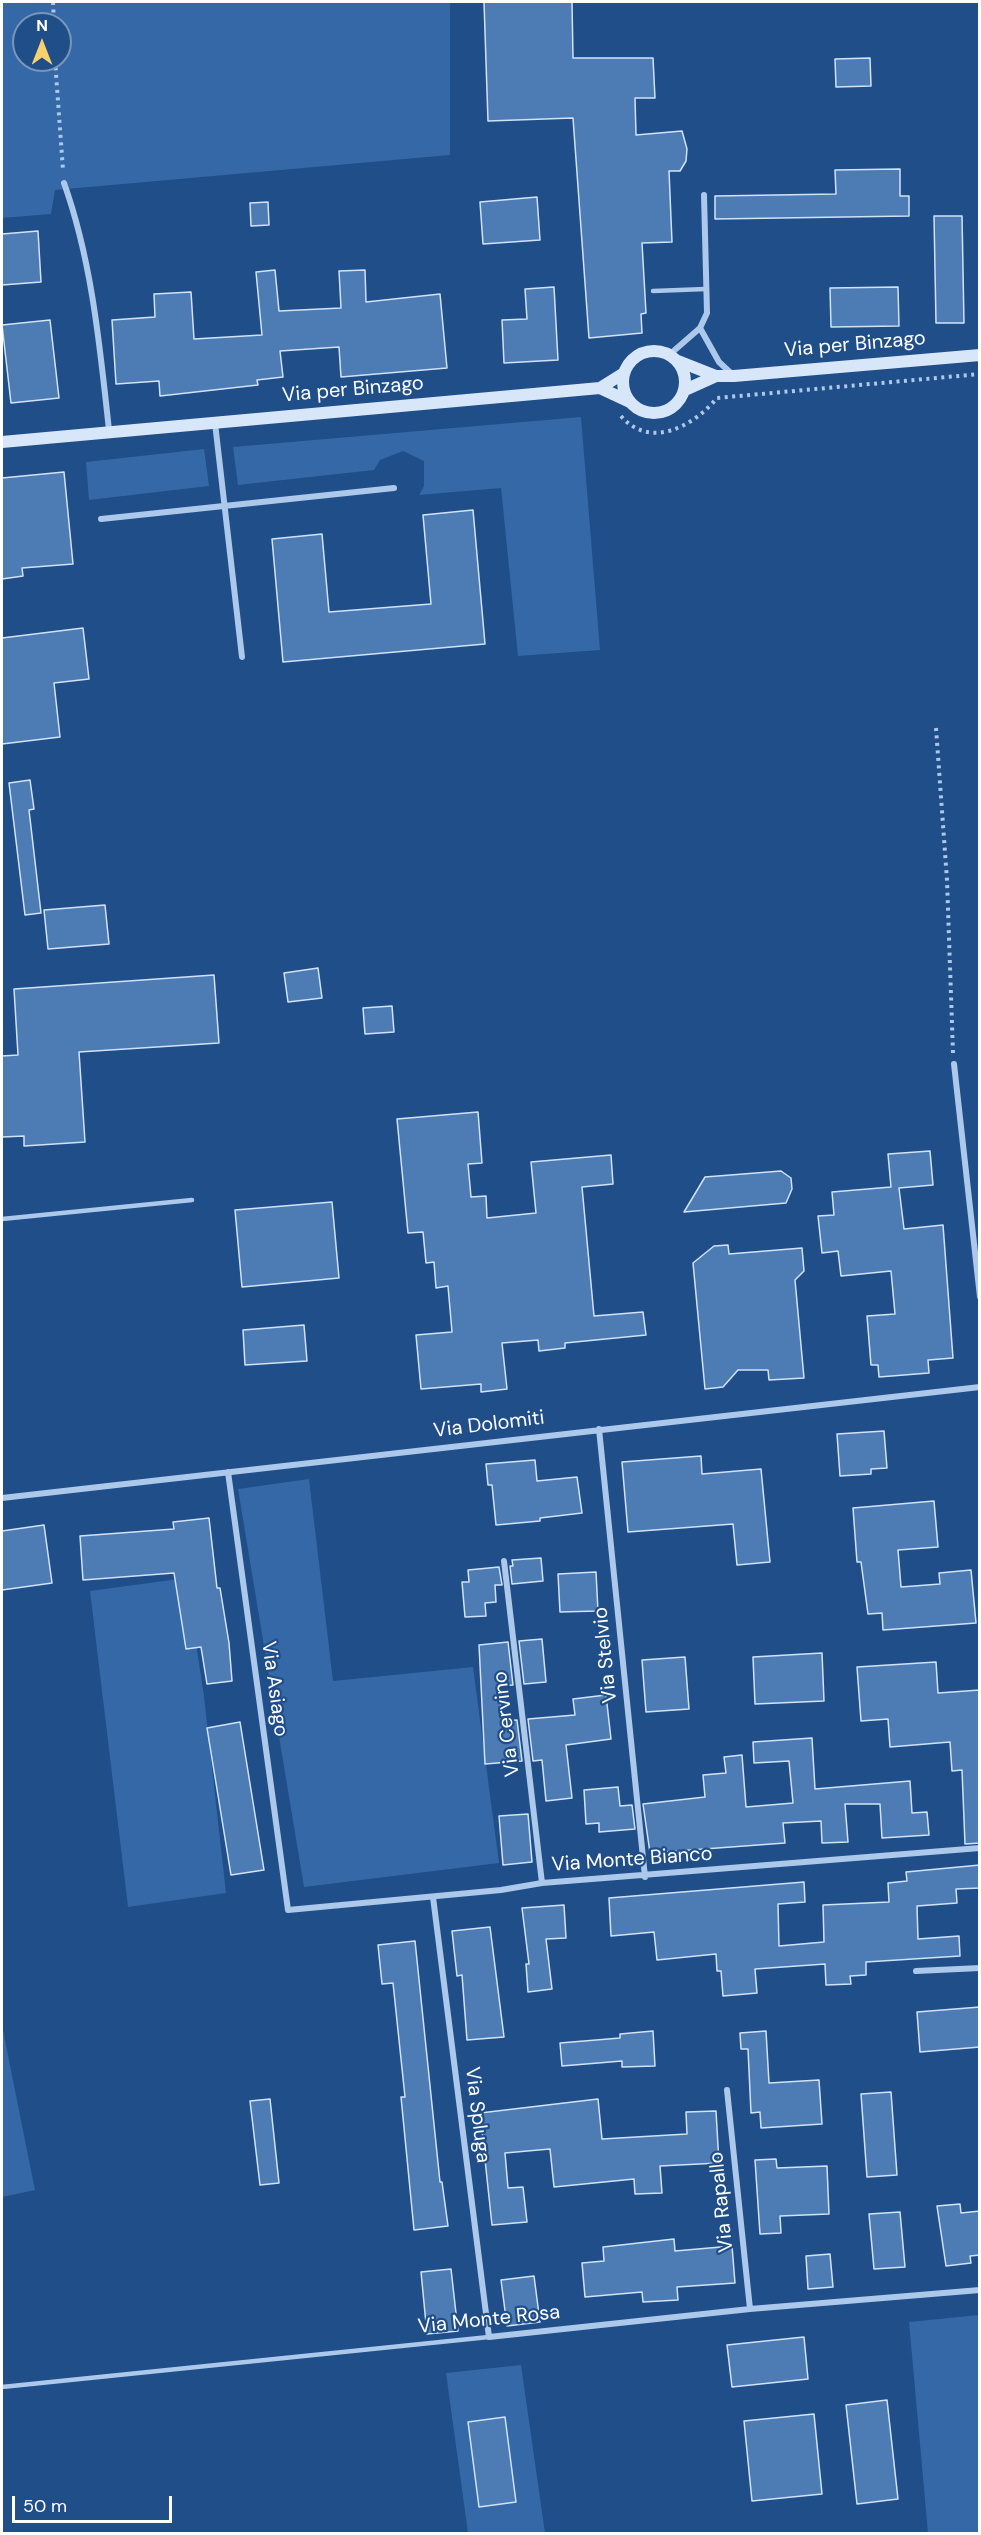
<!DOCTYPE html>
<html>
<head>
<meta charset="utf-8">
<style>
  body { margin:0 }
  #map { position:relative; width:981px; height:2535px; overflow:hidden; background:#204e89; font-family:"DM Sans",sans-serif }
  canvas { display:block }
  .frame { position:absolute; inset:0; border:3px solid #fff; pointer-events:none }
  .north { position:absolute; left:12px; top:12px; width:60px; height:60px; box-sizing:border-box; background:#204e89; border:2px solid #7995b8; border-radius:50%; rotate:0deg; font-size:16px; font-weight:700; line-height:24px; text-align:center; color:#fff }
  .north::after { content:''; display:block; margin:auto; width:21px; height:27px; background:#f8d06d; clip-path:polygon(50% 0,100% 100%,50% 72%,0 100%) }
  .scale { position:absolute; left:12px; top:2496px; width:160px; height:27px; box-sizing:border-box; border:3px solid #fff; border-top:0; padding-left:8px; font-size:18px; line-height:21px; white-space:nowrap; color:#fff; -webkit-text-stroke:4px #204e89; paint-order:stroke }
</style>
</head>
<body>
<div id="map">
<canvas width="981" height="2535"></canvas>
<div class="frame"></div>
<div class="north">N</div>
<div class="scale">50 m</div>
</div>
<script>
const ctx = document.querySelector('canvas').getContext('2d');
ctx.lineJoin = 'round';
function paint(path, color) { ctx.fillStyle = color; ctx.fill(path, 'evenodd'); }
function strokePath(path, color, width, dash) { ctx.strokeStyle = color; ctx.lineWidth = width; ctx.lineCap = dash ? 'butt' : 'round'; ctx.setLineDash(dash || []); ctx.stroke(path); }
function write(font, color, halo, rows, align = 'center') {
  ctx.font = font + ' "DM Sans",sans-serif'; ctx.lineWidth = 4.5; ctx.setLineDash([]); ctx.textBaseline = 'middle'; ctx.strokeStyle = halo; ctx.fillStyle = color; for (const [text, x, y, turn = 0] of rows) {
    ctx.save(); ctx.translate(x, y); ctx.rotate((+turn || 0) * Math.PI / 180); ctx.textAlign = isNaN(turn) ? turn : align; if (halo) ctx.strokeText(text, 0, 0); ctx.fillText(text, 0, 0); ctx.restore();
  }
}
paint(new Path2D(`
  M 2,2 L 450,2 L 450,155 L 55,190 L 51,214 L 2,218 ZM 24,24 L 60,24 L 60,60 L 24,60 Z
  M 581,417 L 600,650 L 518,656 L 501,488 L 419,495 L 424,486 L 424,461 L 403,451 L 380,460 L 374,470 L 238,485 L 233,447 Z
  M 204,449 L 209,486 L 89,500 L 86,462 Z
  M 309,1479 L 333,1681 L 473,1667 L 499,1863 L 304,1887 L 238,1489 Z
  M 186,1578 L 204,1696 L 226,1893 L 128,1907 L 90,1591 Z
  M 2,2025 L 35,2190 L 2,2197 Z
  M 979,2315 L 979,2533 L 928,2533 L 909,2322 Z
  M 521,2365 L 545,2533 L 468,2533 L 446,2373 Z`), '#3468a7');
const building = new Path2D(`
  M 484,2 L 572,2 L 573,58 L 653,58 L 655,98 L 635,98 L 636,135 L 682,131 L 687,149 L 686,161 L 680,171 L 669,171 L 672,242 L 642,243 L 646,313 L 641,314 L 642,333 L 589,338 L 573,118 L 488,121 Z
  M 870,58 L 871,86 L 836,87 L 835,59 Z
  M 900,169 L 900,196 L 909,196 L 909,216 L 715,219 L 715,196 L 836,194 L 835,170 Z
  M 537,197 L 540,240 L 483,244 L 480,202 Z
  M 268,202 L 269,225 L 251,226 L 250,203 Z
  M 934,216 L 962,216 L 964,323 L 936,323 Z
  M 38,231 L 41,282 L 2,285 L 2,234 Z
  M 275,270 L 279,311 L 341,308 L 339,271 L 365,270 L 366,302 L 440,294 L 447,368 L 341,377 L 339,347 L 280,351 L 283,377 L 257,380 L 258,385 L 160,396 L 159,381 L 116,384 L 112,320 L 155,317 L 154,294 L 191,292 L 194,339 L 262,335 L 256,272 Z
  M 554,287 L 558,360 L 504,363 L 502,320 L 527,319 L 525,289 Z
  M 898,287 L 899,326 L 831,327 L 830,288 Z
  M 50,320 L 59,398 L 11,403 L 2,325 Z
  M 64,472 L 73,564 L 22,568 L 23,576 L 2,579 L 2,478 Z
  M 473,510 L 485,644 L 283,662 L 272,539 L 322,534 L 329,612 L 431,604 L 423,515 Z
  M 83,628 L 89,679 L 54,683 L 60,737 L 2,744 L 2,638 Z
  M 30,780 L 34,809 L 29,810 L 41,913 L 25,915 L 9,783 Z
  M 105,905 L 109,944 L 48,949 L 44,910 Z
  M 318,968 L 322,998 L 288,1002 L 284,973 Z
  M 214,975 L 219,1043 L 79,1052 L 85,1142 L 24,1146 L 24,1136 L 2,1137 L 2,1056 L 18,1055 L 14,989 Z
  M 392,1006 L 394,1032 L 365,1034 L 363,1008 Z
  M 478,1112 L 482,1163 L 468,1164 L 471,1197 L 486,1196 L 487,1218 L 536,1213 L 531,1162 L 611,1155 L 613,1184 L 582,1187 L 594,1316 L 643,1312 L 646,1335 L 565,1343 L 565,1348 L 539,1351 L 538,1340 L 502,1343 L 507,1389 L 481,1392 L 481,1384 L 421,1389 L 416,1335 L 452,1332 L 448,1286 L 436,1288 L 434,1262 L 426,1263 L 423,1232 L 408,1233 L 397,1119 Z
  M 930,1151 L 933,1185 L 899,1188 L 904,1229 L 943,1225 L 953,1358 L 928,1360 L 929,1373 L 879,1377 L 878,1365 L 871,1365 L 867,1316 L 895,1314 L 891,1271 L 841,1276 L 838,1251 L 822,1253 L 818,1216 L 834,1215 L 832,1192 L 891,1187 L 888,1154 Z
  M 781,1171 L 791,1178 L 792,1189 L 786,1203 L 684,1212 L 705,1177 Z
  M 332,1202 L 339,1278 L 242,1287 L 235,1210 Z
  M 728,1245 L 729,1254 L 802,1248 L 804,1271 L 795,1280 L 804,1378 L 769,1380 L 768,1370 L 738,1370 L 723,1387 L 705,1389 L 693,1263 L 714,1246 Z
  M 304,1325 L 307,1361 L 245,1365 L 243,1330 Z
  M 884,1431 L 887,1468 L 871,1469 L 871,1474 L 840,1476 L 837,1434 Z
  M 701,1456 L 702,1474 L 761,1469 L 770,1562 L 737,1565 L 733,1524 L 628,1532 L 622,1462 Z
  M 535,1460 L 537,1481 L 577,1477 L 582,1513 L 540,1518 L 540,1521 L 496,1525 L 492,1485 L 488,1485 L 486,1464 Z
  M 934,1501 L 938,1547 L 898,1550 L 901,1587 L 940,1584 L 939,1573 L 971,1570 L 976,1623 L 883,1630 L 882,1613 L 868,1614 L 861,1562 L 857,1562 L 853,1508 Z
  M 209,1518 L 217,1588 L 220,1588 L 229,1643 L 232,1681 L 207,1684 L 201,1647 L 186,1649 L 174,1573 L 83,1580 L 80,1536 L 174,1529 L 173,1522 Z
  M 44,1525 L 52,1583 L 2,1590 L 2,1531 Z
  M 541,1558 L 543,1581 L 512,1584 L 510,1566 L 513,1566 L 512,1560 Z
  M 499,1567 L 502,1585 L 495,1585 L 496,1602 L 485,1603 L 486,1616 L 465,1617 L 462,1582 L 469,1582 L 468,1570 Z
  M 596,1572 L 598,1611 L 560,1612 L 558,1574 Z
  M 542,1639 L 546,1682 L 524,1684 L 519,1641 Z
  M 508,1642 L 513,1685 L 499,1686 L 502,1721 L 517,1720 L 522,1761 L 485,1764 L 479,1645 Z
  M 822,1653 L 824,1701 L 755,1704 L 753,1657 Z
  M 685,1657 L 689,1709 L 646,1712 L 642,1660 Z
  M 936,1662 L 938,1693 L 980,1690 L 980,1843 L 965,1844 L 962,1770 L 952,1771 L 950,1742 L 890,1747 L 888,1719 L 861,1721 L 857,1667 Z
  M 606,1695 L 611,1739 L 566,1745 L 572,1798 L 546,1801 L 542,1760 L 533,1761 L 528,1719 L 575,1715 L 573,1699 Z
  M 240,1722 L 264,1870 L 231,1875 L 207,1728 Z
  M 812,1738 L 815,1789 L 910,1781 L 912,1813 L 927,1812 L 929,1835 L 882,1838 L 880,1804 L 845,1804 L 848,1842 L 822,1843 L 821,1821 L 783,1823 L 785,1843 L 650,1853 L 643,1804 L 705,1797 L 703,1775 L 726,1773 L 724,1757 L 742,1755 L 746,1807 L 793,1803 L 789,1761 L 754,1763 L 753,1742 Z
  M 618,1787 L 620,1806 L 632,1805 L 635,1829 L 599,1832 L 599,1823 L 586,1824 L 584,1790 Z
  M 528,1814 L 532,1862 L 503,1865 L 499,1816 Z
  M 980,1865 L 980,1888 L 956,1889 L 957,1903 L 917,1906 L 918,1939 L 959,1936 L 960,1956 L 866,1962 L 866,1975 L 850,1976 L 851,1984 L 826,1985 L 825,1964 L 755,1969 L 757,1993 L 723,1996 L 721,1971 L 717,1971 L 716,1954 L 657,1960 L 654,1932 L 611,1936 L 609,1898 L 804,1882 L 805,1902 L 778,1904 L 779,1946 L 824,1942 L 823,1905 L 889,1902 L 888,1883 L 907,1881 L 906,1872 Z
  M 564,1905 L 566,1938 L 546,1939 L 552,1989 L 528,1992 L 526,1964 L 529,1964 L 522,1908 Z
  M 490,1927 L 504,2037 L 467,2040 L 462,1975 L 457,1976 L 452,1931 Z
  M 415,1941 L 440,2182 L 442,2182 L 448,2226 L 414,2230 L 401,2097 L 405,2097 L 393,1983 L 382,1984 L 378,1945 Z
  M 980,2007 L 980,2047 L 920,2052 L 917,2012 Z
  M 653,2031 L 655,2066 L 622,2067 L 622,2061 L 562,2066 L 560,2043 L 620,2038 L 620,2034 Z
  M 766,2031 L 769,2083 L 819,2080 L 822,2124 L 761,2128 L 760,2112 L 751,2113 L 748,2049 L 741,2049 L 740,2033 Z
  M 891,2092 L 897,2175 L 867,2177 L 861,2094 Z
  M 270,2099 L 279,2183 L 260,2185 L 250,2101 Z
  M 598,2099 L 602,2139 L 687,2134 L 686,2112 L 716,2111 L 719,2163 L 660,2166 L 662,2193 L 635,2194 L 634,2179 L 554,2187 L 550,2149 L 505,2153 L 508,2188 L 523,2187 L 527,2222 L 492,2225 L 480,2113 Z
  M 776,2159 L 777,2168 L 827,2166 L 829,2214 L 780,2216 L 781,2233 L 760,2234 L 755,2160 Z
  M 960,2204 L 961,2213 L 980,2211 L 980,2255 L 970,2256 L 971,2263 L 946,2266 L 937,2206 Z
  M 900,2212 L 905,2267 L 874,2269 L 869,2214 Z
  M 674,2239 L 675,2251 L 732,2246 L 735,2283 L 677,2287 L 678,2300 L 643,2302 L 642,2292 L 585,2297 L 582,2263 L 604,2261 L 603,2247 Z
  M 830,2254 L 833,2287 L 808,2289 L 806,2256 Z
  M 451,2269 L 458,2331 L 427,2334 L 421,2272 Z
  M 534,2276 L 540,2322 L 507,2326 L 501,2280 Z
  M 804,2337 L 808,2379 L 732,2387 L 727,2345 Z
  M 887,2400 L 898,2499 L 857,2504 L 846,2405 Z
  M 814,2414 L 822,2494 L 752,2501 L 744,2421 Z
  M 505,2417 L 516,2502 L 479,2507 L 468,2422 Z`);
paint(building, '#4d7bb3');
strokePath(building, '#d1e3f8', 1.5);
strokePath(new Path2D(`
  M 53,2 L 54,24
  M 55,60 L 63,170
  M 621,416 C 650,450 694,426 717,398 L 980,374
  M 936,728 L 947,880 L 953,1053`), '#acc8eb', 4, [3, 4.5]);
strokePath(new Path2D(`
  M 653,291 L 706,289
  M 2,1219 L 192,1200
  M 2,2387 L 489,2337`), '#acc8eb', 4.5);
strokePath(new Path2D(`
  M 64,183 C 92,261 100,348 109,430
  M 700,328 L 719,362 L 733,375
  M 669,355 L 700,328 L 707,313 L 704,195
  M 215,423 L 242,657
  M 101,519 L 394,488
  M 954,1064 L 980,1297
  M 599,1429 L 645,1877
  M 228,1472 L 288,1910 L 501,1890 L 542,1883 L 980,1848
  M 2,1498 L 980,1387
  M 504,1561 L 542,1883
  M 433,1897 L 489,2337 L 750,2309 L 980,2290
  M 916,1971 L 980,1968
  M 727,2090 L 750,2309`), '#acc8eb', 6);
strokePath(new Path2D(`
  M623 382a31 31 0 1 1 62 0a31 31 0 1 1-62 0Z
  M 678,361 L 716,376 L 734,376 L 980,355
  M 600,388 L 630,402
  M 685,390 L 716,376
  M 2,442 L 600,388 L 624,373`), '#d7e6f8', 12);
write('20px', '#fff', '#204e89', [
  ["Via per Binzago",855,345,-5],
  ["Via per Binzago",353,390,-5],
  ["Via Dolomiti",489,1425,-7],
  ["Via Stelvio",606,1655,-96],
  ["Via Asiago",274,1689,82],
  ["Via Cervino",507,1724,-97],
  ["Via Monte Bianco",632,1860,-4],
  ["Via Spluga",477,2115,83],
  ["Via Rapallo",722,2202,-96],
  ["Via Monte Rosa",489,2320,-6]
]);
</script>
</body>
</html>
